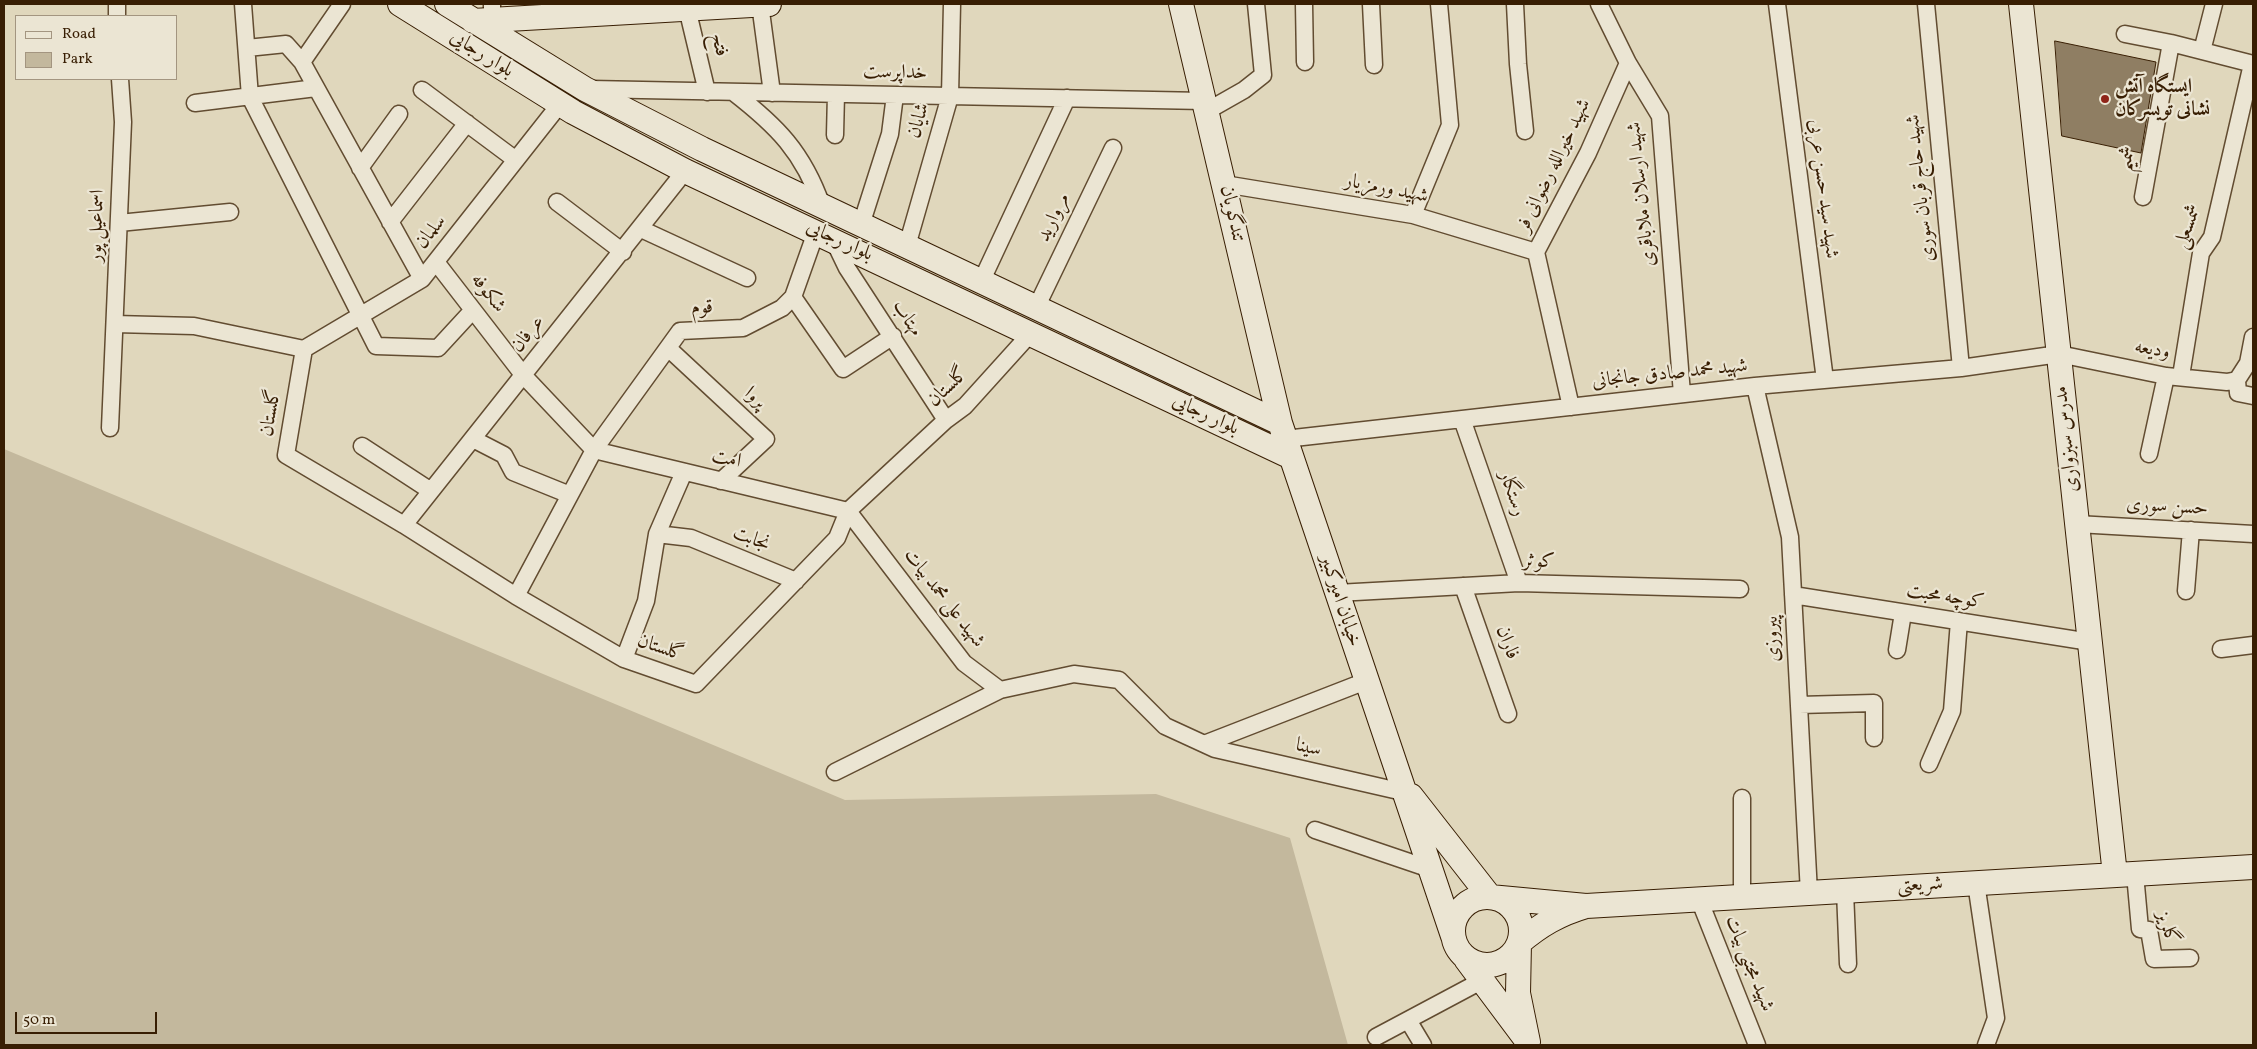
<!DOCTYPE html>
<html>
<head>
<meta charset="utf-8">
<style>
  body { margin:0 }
  #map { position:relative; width:2257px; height:1049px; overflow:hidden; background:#e0d7bc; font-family:Vollkorn,serif }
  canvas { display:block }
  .frame { position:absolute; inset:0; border:5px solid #381e03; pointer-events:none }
  .legend { position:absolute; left:15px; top:15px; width:162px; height:65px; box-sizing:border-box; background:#ebe5d3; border:1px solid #a39580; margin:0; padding:6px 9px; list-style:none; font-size:15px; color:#381e03 }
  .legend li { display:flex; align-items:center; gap:10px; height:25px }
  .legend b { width:25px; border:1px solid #a39580 }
  .scale { position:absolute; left:15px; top:1012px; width:142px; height:22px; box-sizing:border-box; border:2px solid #381e03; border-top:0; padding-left:6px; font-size:15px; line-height:18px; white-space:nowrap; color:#381e03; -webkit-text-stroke:4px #ebe5d3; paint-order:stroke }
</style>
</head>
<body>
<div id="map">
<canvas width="2257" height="1049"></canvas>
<div class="frame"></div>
<ul class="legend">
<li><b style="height:6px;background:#ebe5d3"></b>Road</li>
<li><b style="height:14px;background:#c3b89d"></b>Park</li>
</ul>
<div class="scale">50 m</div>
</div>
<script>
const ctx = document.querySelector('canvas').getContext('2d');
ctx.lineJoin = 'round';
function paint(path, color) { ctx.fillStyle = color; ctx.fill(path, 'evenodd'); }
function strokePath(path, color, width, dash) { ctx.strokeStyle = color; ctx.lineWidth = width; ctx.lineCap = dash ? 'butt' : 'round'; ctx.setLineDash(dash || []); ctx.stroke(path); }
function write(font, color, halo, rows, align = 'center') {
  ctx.font = font + ' Vollkorn,Amiri,serif'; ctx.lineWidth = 4.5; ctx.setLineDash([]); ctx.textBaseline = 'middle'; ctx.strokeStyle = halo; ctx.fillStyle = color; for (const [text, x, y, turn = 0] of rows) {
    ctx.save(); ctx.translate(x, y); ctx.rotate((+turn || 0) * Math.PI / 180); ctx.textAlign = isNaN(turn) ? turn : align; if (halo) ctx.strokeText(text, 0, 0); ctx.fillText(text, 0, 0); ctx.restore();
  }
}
paint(new Path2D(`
  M 4,449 L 845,800 L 1156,794 L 1290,838 L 1348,1045 L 4,1045 Z`), '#c3b89d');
const building = new Path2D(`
  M 2055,41 L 2156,62 L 2141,153 L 2062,136 Z`);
paint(building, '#8f7e63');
strokePath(building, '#381e03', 1);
const street = new Path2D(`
  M 117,4 L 117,16
  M 243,4 L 250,97 L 376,346 L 438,348 L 473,310
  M 686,4 L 707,92
  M 760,4 L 772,93
  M 1304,4 L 1305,62
  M 1371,4 L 1374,65
  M 1515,4 L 1518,64 L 1525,131
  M 1599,4 L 1628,63 L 1660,116 L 1682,394
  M 1777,4 L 1825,380
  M 1926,4 L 1961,368
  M 492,20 L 492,4
  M 2125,34 L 2171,43
  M 247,48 L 286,44 L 302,62 L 342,4
  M 2202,51 L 2214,4
  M 302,62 L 422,279
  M 591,89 L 1204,101
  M 422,90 L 516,160
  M 733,92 C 777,126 803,152 822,206
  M 195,103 L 316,88
  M 1207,111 L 1244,90 L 1263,75 L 1256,4
  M 835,135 L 836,94
  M 360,168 L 399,114
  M 1224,184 L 1413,215 L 1536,252
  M 2143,197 L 2171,43 L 2253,64
  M 557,202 L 623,252
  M 1413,215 L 1450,125 L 1439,4
  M 390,222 L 467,123
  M 119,223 L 230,212
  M 861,225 L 890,134 L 895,95
  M 641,229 L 747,278
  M 833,239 L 847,268 L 946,420
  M 907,246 L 950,96 L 952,4
  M 436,262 L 524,376 L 594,450 L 848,511 L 964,663 L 1000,690 L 1074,674 L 1119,680 L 1165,726 L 1215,749 L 1403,792
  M 981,282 L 1067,98
  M 793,297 L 843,369 L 893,336
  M 1036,308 L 1113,148
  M 115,324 L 194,326 L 304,349
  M 2253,337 L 2248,363 L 2237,380 L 2238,393 L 2253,396
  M 668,348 L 766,439 L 721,481
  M 304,349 L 286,455 L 404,525 L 516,596 L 624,659 L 696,684 L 837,538 L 848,511 L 946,420 L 965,406 L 1031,333
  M 304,349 L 422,279 L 560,104
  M 2181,376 L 2201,253 L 2212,237 L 2252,64
  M 1755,386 L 1790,537 L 1809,893
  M 1571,407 L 1536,252 L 1588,153 L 1628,63
  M 1462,419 L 1519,583
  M 110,428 L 123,122 L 120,79
  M 473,439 L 504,455 L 513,472 L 570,495
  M 1285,439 L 1755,386 L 1961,368 L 2059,354 L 2166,376 L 2227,382 L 2237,380
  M 362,446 L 431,491
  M 2149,454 L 2166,376
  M 2077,524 L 2253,534
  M 404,525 L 685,171
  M 657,534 L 691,538 L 796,581
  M 1463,586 L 1508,714
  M 2186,591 L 2191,530
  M 1337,593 L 1519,583 L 1740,589
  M 1793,595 L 2090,642
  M 516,596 L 594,450 L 680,331 L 743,328 L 782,308 L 793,297 L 816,232
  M 2221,649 L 2253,645
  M 1897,650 L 1903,613
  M 624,659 L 646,601 L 657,534 L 684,472
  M 1799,705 L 1874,703 L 1874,738
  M 1204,744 L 1366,681
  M 1929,764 L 1952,711 L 1959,621
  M 835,772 L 1000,690
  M 1315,830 L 1430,869
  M 2135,874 L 2140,929 L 2149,930 L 2154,959 L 2190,958
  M 1976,883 L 1996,1018 L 1986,1045
  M 1845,891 L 1848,964
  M 1742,897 L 1742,798
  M 1699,899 L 1757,1045
  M 1408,1020 L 1423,1045
  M 1376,1037 L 1483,980`);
const secondary = new Path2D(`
  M 400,4 L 573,112 L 685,171 L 1291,457
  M 447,4 L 585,89 L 702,149 L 1280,423
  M 1181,4 L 1280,423 L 1453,936
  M 2021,4 L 2115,875
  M 473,21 L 769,4
  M 1411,796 L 1490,897 L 1586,906 C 1559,914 1540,925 1519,943 L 1518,993 L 1528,1042 L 1466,959
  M1453 931a34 34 0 1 1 68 0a34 34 0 1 1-68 0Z
  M 1586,906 L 2253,867`);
strokePath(street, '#624c31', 19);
strokePath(secondary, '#381e03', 26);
strokePath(street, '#ebe5d3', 16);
strokePath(secondary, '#ebe5d3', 24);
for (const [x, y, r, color] of [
  [2105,99,5,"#8f2418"]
]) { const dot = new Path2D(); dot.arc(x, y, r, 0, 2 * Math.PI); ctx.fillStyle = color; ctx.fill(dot); strokePath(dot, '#ebe5d3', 2); }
write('20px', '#381e03', '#ebe5d3', [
  ["فتح",718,45,76],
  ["بلوار رجایی",481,55,32],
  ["خداپرست",895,74,1],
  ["شایان",920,121,-74],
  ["شمیم",2128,159,-79],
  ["شهید خیرالله رضوانی فر",1555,166,-64],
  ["شهید حاج قربان سوری",1922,188,-96],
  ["شهید سید حسن عربی",1822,189,83],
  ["شهید ورمزیار",1386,190,11],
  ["شهید ارسلان ملاباقری",1643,194,-96],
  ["تندگویان",1231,214,77],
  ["مروارید",1055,218,-64],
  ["اسماعیل پور",98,226,-88],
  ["شمسعلی",2189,227,-71],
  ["سلمان",432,233,-52],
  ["بلوار رجایی",839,242,25],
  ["شکوفه",487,294,52],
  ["قوم",702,309,-3],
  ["مهتاب",906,319,57],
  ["عرفان",529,335,-51],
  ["ودیعه",2152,351,10],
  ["شهید محمد صادق جانجانی",1670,375,-6],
  ["گلستان",949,388,-44],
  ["پروا",754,399,43],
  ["گلستان",272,413,-80],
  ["بلوار رجایی",1205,416,25],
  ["مدرس سبزواری",2068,439,-96],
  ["امت",726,460,13],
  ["رستگار",1511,494,71],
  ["حسن سوری",2167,508,3],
  ["نجابت",751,540,22],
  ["کوثر",1539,563,1],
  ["کوچه محبت",1945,598,9],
  ["شهید علی محمد بیات",943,599,52],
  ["خیابان امیرکبیر",1339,601,72],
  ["پیروزی",1774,639,-93],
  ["فاران",1506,643,70],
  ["گلستان",660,649,19],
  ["سینا",1308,749,13],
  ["شریعتی",1920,886,-3],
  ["گلریز",2166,928,71],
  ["شهید مجتبی بیات",1748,964,68]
]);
write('bold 20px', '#381e03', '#ebe5d3', [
  ["ایستگاه آتش",2115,88],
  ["نشانی تویسرکان",2115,111]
], 'left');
</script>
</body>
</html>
